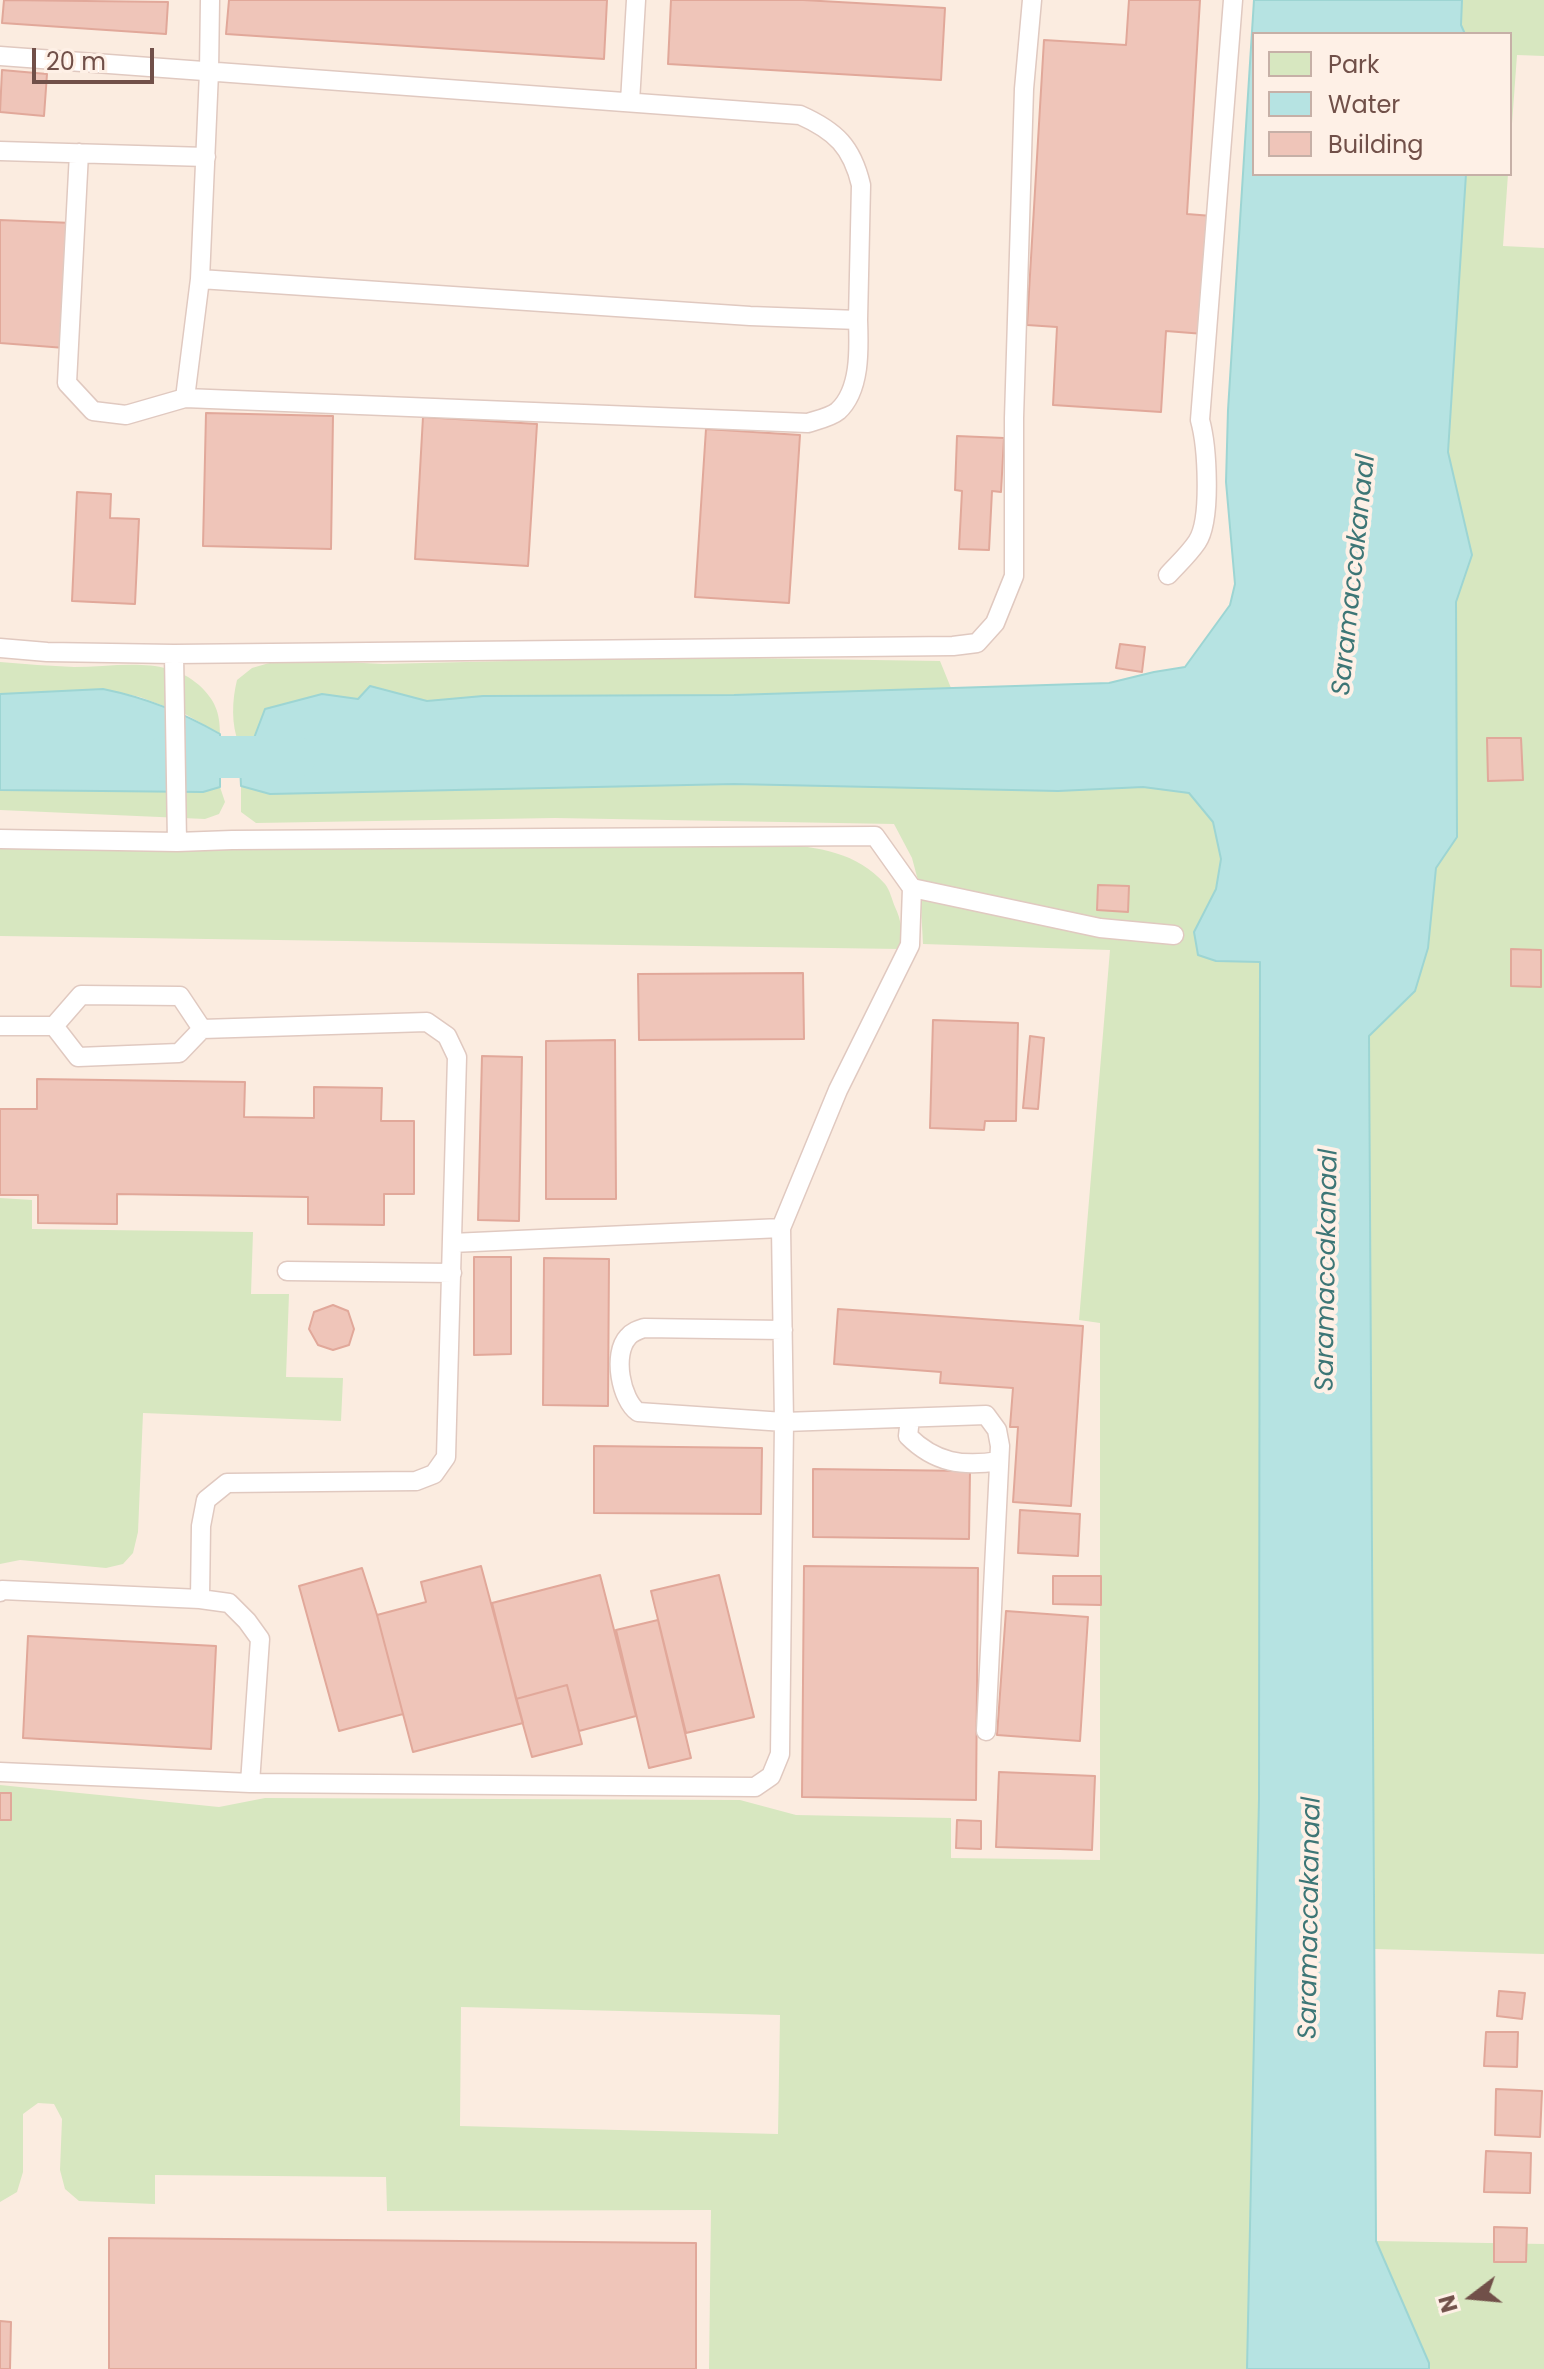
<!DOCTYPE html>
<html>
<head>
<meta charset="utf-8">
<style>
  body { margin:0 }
  #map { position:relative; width:1544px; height:2369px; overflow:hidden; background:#fbece0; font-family:Poppins,sans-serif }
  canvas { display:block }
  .legend { position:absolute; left:1252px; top:32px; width:260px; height:144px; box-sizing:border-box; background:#fef0e6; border:2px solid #c6b0a7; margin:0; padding:10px 14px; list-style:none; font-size:24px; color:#715049 }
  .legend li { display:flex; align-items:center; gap:16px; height:40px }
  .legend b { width:40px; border:2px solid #c6b0a7 }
  .north { position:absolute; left:1432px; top:2257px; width:80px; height:80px; -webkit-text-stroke:6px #fef0e6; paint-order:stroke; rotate:254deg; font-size:22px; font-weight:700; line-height:32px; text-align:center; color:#715049 }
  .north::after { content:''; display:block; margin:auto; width:28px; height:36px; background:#715049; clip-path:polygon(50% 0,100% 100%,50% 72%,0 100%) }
  .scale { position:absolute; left:32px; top:48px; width:122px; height:36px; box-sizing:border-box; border:4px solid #715049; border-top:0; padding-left:10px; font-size:24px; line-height:28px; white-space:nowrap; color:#715049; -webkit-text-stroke:6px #fef0e6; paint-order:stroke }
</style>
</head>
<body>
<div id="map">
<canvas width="1544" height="2369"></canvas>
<ul class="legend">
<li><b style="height:22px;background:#d7e7c0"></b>Park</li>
<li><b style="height:22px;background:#b6e3e2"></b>Water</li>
<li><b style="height:22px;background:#efc5b9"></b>Building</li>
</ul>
<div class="north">N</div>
<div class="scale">20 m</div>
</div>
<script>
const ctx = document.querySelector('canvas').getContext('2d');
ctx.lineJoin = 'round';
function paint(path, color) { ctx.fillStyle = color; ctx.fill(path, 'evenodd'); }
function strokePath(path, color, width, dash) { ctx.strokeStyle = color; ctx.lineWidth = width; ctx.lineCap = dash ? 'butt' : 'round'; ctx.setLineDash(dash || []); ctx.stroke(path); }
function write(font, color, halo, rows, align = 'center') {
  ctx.font = font + ' Poppins,sans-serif'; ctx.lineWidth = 8; ctx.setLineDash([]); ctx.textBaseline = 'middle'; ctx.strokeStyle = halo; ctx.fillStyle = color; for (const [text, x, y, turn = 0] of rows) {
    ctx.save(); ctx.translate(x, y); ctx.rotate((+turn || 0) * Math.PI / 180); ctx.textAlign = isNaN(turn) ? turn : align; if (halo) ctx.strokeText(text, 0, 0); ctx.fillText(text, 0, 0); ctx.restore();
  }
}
paint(new Path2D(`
  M 1462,0 L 1544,0 L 1544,56 L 1517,55 L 1510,151 L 1510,34 L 1465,34 L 1461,25 Z
  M 1466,174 L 1508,174 L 1503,246 L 1544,248 L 1544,1954 L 1375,1949 L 1369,1036 L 1415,991 L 1428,948 L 1436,868 L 1457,837 L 1456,602 L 1472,555 L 1448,452 Z
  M 675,657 L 940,661 L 951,688 L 734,695 L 483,696 L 427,701 L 370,686 L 358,699 L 322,694 L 254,739 L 239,744 C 231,725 232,700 237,680 L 252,668 L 283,659 L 383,664 Z
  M 0,662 C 25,664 50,666 74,667 C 115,667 166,655 199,685 C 215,700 220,712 220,734 L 185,714 L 140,697 L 103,689 L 0,694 Z
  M 734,784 L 1058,791 L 1143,787 L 1189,793 L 1213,822 L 1221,859 L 1216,889 L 1194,932 L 1216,961 L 1260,962 L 1259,1799 L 1247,2369 L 709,2369 L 711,2210 L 387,2211 L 386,2177 L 155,2175 L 155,2204 L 79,2201 L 65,2189 L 60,2170 L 62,2119 L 54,2104 L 38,2103 L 23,2114 L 23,2172 L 17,2192 L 0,2202 L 0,1785 L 219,1807 L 265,1798 L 740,1800 L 796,1815 L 951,1818 L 951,1858 L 1100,1860 L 1100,1323 L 1079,1320 L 1110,950 L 923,944 L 920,888 L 912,858 L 894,824 L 555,818 L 256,823 L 241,812 L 241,786 L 270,794 ZM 461,2007 L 780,2015 L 778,2134 L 460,2126 Z
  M 220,787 L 225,802 L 219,814 L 205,819 L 0,810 L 0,790 L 203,792 Z
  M 778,844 C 818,847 857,852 885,884 C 890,890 892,900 895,907 C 901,919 904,936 900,949 L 0,936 L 0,847 Z
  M 0,1198 L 32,1200 L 32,1229 L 253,1232 L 251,1294 L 289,1294 L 286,1377 L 343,1378 L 341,1421 L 143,1413 L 138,1532 L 133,1553 L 123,1564 L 106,1568 L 20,1560 L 0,1564 Z
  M 1376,2241 L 1544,2244 L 1544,2369 L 1429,2369 L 1429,2363 Z`), '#d7e7c0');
const water = new Path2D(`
  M 1254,0 L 1462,0 L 1461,25 L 1465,34 L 1254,34 L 1254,174 L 1466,174 L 1448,452 L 1472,555 L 1456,602 L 1457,837 L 1436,868 L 1428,948 L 1415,991 L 1369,1036 L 1376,2241 L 1429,2363 L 1429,2369 L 1247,2369 L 1259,1799 L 1260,962 L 1216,961 L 1198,955 L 1194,932 L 1216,889 L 1221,859 L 1213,822 L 1189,793 L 1143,787 L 1058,791 L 734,784 L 270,794 L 241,786 L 239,744 L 254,738 L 265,709 L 322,694 L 358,699 L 370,686 L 427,701 L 483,696 L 734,695 L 1109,683 L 1154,672 L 1185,667 L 1230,605 L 1235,584 L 1226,482 L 1228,410 Z
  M 103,689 C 147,698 181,712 220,734 L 220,787 L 203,792 L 0,790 L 0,694 Z`);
paint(water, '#b6e3e2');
strokePath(water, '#9dd5d3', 2);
strokePath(new Path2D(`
  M 165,757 L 295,757`), '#b6e3e2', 42);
const building = new Path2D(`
  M 4,0 L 168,2 L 166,34 L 2,23 Z
  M 229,0 L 607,0 L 604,59 L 226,34 Z
  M 671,0 L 803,0 L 945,8 L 941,80 L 668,64 Z
  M 1129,0 L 1200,0 L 1187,214 L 1212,216 L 1204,334 L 1166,331 L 1161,412 L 1053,405 L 1057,327 L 1027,325 L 1044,40 L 1126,45 Z
  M 2,70 L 47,74 L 44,116 L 0,112 Z
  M 0,220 L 72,223 L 65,348 L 0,343 Z
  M 206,413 L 333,416 L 331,549 L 203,546 Z
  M 423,417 L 537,424 L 528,566 L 415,559 Z
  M 706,429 L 800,435 L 789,603 L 695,597 Z
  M 957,436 L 1004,438 L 1001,492 L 992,491 L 989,550 L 959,549 L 962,491 L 955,490 Z
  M 77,492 L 111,494 L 110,518 L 139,519 L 135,604 L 72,601 Z
  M 1120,644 L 1145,647 L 1142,672 L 1116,668 Z
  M 1487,738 L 1521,738 L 1523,780 L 1488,781 Z
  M 1098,885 L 1129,886 L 1128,912 L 1097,910 Z
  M 1511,949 L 1541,950 L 1541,987 L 1511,986 Z
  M 803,973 L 804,1039 L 639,1040 L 638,974 Z
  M 933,1020 L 1018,1023 L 1016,1121 L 985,1121 L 984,1130 L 930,1128 Z
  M 1030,1036 L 1044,1038 L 1038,1109 L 1023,1108 Z
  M 615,1040 L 616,1199 L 546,1199 L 546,1041 Z
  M 482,1056 L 522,1057 L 519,1221 L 478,1220 Z
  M 37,1079 L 245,1082 L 244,1117 L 314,1118 L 314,1087 L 382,1088 L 381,1121 L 414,1121 L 414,1194 L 384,1194 L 384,1225 L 308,1224 L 308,1197 L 117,1194 L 117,1224 L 38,1223 L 38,1195 L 0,1195 L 0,1109 L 37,1109 Z
  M 474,1257 L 511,1257 L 511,1354 L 474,1355 Z
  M 544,1258 L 609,1259 L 608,1406 L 543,1405 Z
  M 333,1305 L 348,1311 L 354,1329 L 349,1345 L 333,1350 L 318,1345 L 309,1329 L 314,1312 Z
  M 838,1309 L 1083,1326 L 1071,1506 L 1013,1502 L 1018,1427 L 1010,1427 L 1013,1388 L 940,1383 L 941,1372 L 834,1364 Z
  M 594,1446 L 762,1448 L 761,1514 L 594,1513 Z
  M 813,1469 L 970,1471 L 969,1539 L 813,1537 Z
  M 1020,1510 L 1080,1514 L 1078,1556 L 1018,1553 Z
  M 481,1566 L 523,1723 L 413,1752 L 377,1615 L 426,1602 L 421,1582 Z
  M 804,1566 L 978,1568 L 976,1800 L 802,1797 Z
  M 362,1568 L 377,1615 L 403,1714 L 339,1731 L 299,1586 Z
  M 600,1575 L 636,1716 L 579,1731 L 567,1685 L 516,1699 L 492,1603 Z
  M 719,1575 L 754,1717 L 686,1733 L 651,1591 Z
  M 1053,1576 L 1101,1576 L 1101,1605 L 1053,1604 Z
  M 1006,1611 L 1088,1617 L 1080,1741 L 997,1735 Z
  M 658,1620 L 691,1758 L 649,1768 L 616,1630 Z
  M 28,1636 L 216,1646 L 211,1749 L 23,1738 Z
  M 567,1685 L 582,1744 L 532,1757 L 516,1699 Z
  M 999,1772 L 1095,1776 L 1092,1850 L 996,1847 Z
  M 0,1793 L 11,1793 L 11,1820 L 0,1820 Z
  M 957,1820 L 981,1821 L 981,1849 L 956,1848 Z
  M 1499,1991 L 1525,1993 L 1522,2019 L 1497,2016 Z
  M 1486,2032 L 1518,2032 L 1517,2067 L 1484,2066 Z
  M 1496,2089 L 1542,2091 L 1540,2137 L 1495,2135 Z
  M 1486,2151 L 1531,2153 L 1530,2193 L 1484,2192 Z
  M 1494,2227 L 1527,2228 L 1526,2262 L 1494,2262 Z
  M 109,2238 L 696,2243 L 696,2369 L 109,2369 Z
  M 0,2321 L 11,2322 L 10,2369 L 0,2369 Z`);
paint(building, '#efc5b9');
strokePath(building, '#e1a89a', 2);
const service = new Path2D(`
  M 210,0 L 209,72 L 200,279 L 185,398 L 808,423 C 817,420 831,417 838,411 C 861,390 859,348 858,320
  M 0,56 L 800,115 C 836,131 852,147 861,185 L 858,320 L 750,316 L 200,279
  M 630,102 L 636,0
  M 0,151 L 206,157
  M 79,153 L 67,383 L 93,411 L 126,415 L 185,398
  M 1168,575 C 1178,564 1189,554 1197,542 C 1212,520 1207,445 1200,420 L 1233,0
  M 0,648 L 47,652 L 174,654 L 953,646 L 977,643 L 995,623 L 1014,576 L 1014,418 L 1024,89 L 1032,0
  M 174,654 L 177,842
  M 0,839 L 177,842 L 232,840 L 875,836 L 912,888 L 910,945 L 838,1090 L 781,1228 L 784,1422 L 780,1754 L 771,1776 L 755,1787 L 250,1783 L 0,1772
  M 912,888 L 1100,928 L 1174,935
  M 0,1026 L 54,1026 L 81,995 L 180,996 L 202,1029
  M 54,1026 L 78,1057 L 179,1053 L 202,1029 L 427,1022 L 447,1036 L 457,1057 L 446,1457 L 434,1474 L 416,1481 L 227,1483 L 206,1500 L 201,1526 L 200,1599
  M 452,1243 L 781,1228
  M 287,1271 L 452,1273
  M 783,1330 L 644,1328 C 638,1330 632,1332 628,1337 C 612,1354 621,1400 638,1412 L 784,1422 L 986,1415 L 997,1430 L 1000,1446 L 986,1731
  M 910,1418 L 908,1436 C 935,1463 963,1467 999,1461
  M 0,1592 L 2,1590 L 200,1599 L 229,1603 L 247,1621 L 260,1639 L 250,1783`);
strokePath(service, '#e0c9c0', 21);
strokePath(service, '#fff', 18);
write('italic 26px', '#3d7676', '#fef0e6', [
  ["Saramaccakanaal",1355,575,-84],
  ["Saramaccakanaal",1328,1270,-89],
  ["Saramaccakanaal",1311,1918,-89]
]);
</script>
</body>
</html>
